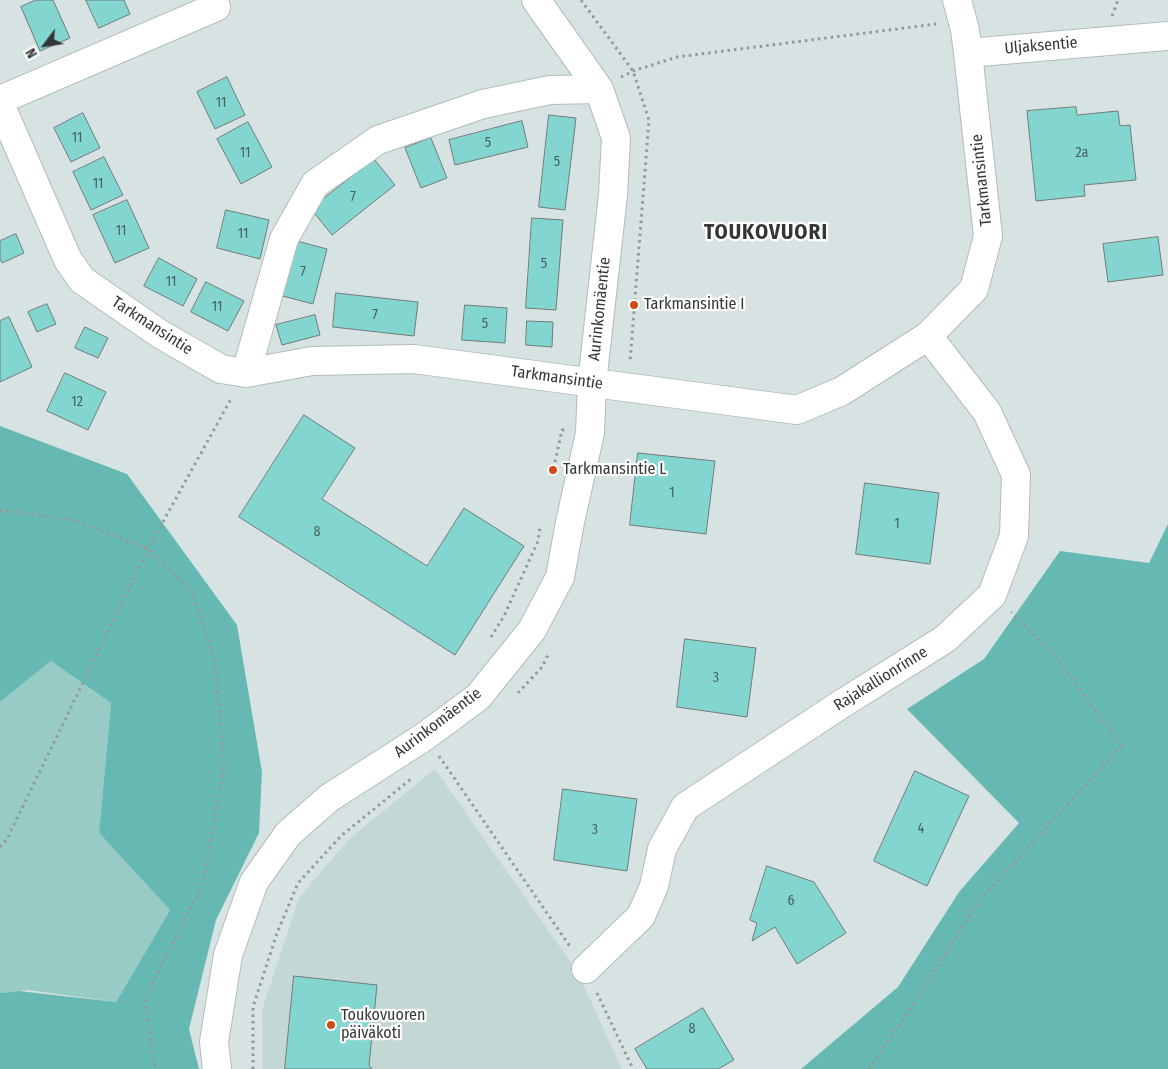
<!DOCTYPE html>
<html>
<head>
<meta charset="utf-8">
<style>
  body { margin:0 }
  #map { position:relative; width:1168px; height:1069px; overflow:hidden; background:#d7e3e2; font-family:"Fira Sans Condensed",sans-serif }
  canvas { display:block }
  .north { position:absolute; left:20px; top:20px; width:50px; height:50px; -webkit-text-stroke:4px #fff; paint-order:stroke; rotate:239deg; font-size:14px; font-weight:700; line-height:20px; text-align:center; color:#333737 }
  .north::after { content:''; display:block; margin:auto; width:18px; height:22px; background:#333737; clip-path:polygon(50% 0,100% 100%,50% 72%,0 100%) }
</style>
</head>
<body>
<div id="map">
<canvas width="1168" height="1069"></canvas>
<div class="north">N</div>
</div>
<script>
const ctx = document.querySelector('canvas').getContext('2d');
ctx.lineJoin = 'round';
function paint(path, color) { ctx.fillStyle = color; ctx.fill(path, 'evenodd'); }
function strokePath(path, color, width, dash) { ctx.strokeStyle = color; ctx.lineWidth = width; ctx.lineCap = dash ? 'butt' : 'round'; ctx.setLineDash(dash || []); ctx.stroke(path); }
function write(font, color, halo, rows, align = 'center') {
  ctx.font = font + ' "Fira Sans Condensed",sans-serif'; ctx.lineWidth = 4.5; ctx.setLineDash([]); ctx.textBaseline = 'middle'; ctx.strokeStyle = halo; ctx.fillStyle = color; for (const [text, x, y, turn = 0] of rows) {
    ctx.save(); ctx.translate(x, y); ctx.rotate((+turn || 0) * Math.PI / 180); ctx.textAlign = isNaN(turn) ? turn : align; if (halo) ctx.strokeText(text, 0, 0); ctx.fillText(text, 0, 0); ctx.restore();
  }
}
paint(new Path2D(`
  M 435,769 L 578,973 L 622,1069 L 263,1069 L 262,1010 L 299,898 L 348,840 Z`), '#c3d7d4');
paint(new Path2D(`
  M 51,661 L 111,703 L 99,833 L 170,910 L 116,1002 L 28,990 L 0,993 L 0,702 Z`), '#99cbc6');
paint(new Path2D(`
  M 0,426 L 127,474 L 237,625 L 262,772 L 259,833 L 216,920 L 189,1029 L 199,1069 L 0,1069 L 0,993 L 19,991 L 116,1002 L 170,910 L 99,833 L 111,703 L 51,661 L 0,702 Z
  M 1168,524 L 1168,1069 L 801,1069 L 898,987 L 959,892 L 1019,823 L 907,709 L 984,659 L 1060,551 L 1149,563 Z`), '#66b9b2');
const building = new Path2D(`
  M 36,0 L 53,0 L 70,38 L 40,51 L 21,7 Z
  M 86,0 L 124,0 L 130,14 L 99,28 Z
  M 227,77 L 245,115 L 215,129 L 197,92 Z
  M 1076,107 L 1077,115 L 1118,111 L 1120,126 L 1130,125 L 1136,180 L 1084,185 L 1085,196 L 1036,201 L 1027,111 Z
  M 83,113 L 100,148 L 71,162 L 54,128 Z
  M 549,115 L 576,118 L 565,210 L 539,207 Z
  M 522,121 L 528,147 L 455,165 L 449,140 Z
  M 248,122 L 272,167 L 241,184 L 217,139 Z
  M 431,138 L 447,178 L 421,188 L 405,148 Z
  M 104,157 L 123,195 L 91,210 L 73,172 Z
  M 374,159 L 395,185 L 332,235 L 311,209 Z
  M 127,200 L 149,248 L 115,263 L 93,215 Z
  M 226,210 L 269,220 L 260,259 L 217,248 Z
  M 532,218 L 563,220 L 556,310 L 526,308 Z
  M 16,234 L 24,253 L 2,263 L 0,259 L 0,241 Z
  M 1158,237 L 1163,275 L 1108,282 L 1103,244 Z
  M 293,240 L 327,249 L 313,304 L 279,295 Z
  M 159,258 L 197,279 L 183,306 L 144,286 Z
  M 206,282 L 244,301 L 228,331 L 191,312 Z
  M 336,293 L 418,302 L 414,336 L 333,327 Z
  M 47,304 L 56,324 L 37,332 L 28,312 Z
  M 465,305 L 507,308 L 505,343 L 462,340 Z
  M 315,315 L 320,335 L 282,345 L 276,325 Z
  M 9,317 L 32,367 L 0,382 L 0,321 Z
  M 527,321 L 553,322 L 552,347 L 526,345 Z
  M 85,327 L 108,338 L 98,358 L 75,348 Z
  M 65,373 L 106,392 L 88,430 L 47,411 Z
  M 304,415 L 355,448 L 322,499 L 427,566 L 464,508 L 524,546 L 455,655 L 239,517 Z
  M 638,453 L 715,461 L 706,534 L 630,525 Z
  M 865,483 L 939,493 L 930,564 L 856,554 Z
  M 685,639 L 756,648 L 747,717 L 677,707 Z
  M 915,771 L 969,796 L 927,886 L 874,861 Z
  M 563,789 L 637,799 L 627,871 L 554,860 Z
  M 767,866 L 814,882 L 846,933 L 797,964 L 775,927 L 752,941 L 757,923 L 750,920 Z
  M 294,976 L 377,985 L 369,1065 L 372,1069 L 285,1069 Z
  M 703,1008 L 734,1060 L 718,1069 L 647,1069 L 635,1049 Z`);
paint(building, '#82d6cf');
strokePath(building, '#707b79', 1);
const minor = new Path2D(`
  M 957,0 L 965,30 L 968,53 L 1168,36
  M 0,100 L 216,7
  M 0,104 L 68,260 L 82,280 L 160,334 L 221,369 L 246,373 L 312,361 L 414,359 L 797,410 L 842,391 L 928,336 L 974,289 L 988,236 L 968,53
  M 246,373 L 284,239 L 315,184 L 378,140 L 483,104 L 550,90 L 599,89
  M 586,969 L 641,916 L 654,886 L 662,849 L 685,807 L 840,705 L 945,639 L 992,595 L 1014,536 L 1016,475 L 987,412 L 928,336
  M 217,1069 L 214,1042 L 228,955 L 254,882 L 288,834 L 329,798 L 424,737 L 478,697 L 532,630 L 560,577 L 570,522 L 590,433 L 592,383 L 613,195 L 616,138 L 599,89 L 536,0`);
strokePath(minor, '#b1bcbb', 30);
strokePath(new Path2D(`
  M 581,0 L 633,71 L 649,120 L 630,362
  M 1112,16 L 1118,0
  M 621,77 L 633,71 L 677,57 L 936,24
  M 555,462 L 562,430 L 565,430
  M 0,510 L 75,520 L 148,549 L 192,591 L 215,662 L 224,766 L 203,883 L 145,998 L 155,1069
  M 491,637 L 504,616 L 538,541 L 540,527
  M 518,693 L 542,667 L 548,655
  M 439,756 L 571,948
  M 0,847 L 7,839 L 148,549 L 232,397
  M 597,993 L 633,1069
  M 253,1069 L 253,1007 L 277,933 L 298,883 L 341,836 L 412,778
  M 869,1069 L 912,1006 L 979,901 L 1122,745 L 1052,653 L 1011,612`), '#919a99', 3, [2.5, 4]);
strokePath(minor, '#fff', 28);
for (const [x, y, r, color] of [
  [634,305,5,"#d24b17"],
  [553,470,5,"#d24b17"],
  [331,1025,5,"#d24b17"]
]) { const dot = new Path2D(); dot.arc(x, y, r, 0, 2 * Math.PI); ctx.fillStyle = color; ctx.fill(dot); strokePath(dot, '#fff', 2); }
write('14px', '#475f5d', null, [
  ["11",221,103],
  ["11",77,138],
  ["5",488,143],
  ["11",245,153],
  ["2a",1082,153],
  ["5",557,162],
  ["11",98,184],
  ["7",353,197],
  ["11",121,231],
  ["11",243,234],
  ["5",544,264],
  ["7",303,272],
  ["11",171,282],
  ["11",217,307],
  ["7",375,315],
  ["5",485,324],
  ["12",77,402],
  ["1",672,493],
  ["1",897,524],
  ["8",317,532],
  ["3",716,678],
  ["4",921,829],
  ["3",595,830],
  ["6",791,901],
  ["8",692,1029]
]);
write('16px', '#333737', '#fff', [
  ["Uljaksentie",1041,46,-5],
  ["Tarkmansintie",982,180,-96],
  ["Aurinkomäentie",600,309,-84],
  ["Tarkmansintie",152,326,33],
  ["Tarkmansintie",557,378,8],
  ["Rajakallionrinne",881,679,-32],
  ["Aurinkomäentie",438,723,-37]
]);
write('16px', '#333737', '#fff', [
  ["Tarkmansintie I",644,305],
  ["Tarkmansintie L",563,470],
  ["Toukovuoren",341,1016],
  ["päiväkoti",341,1034]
], 'left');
ctx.letterSpacing = '1px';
write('bold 21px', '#333737', '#fff', [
  ["TOUKOVUORI",766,233]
]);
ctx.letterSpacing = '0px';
</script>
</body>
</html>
